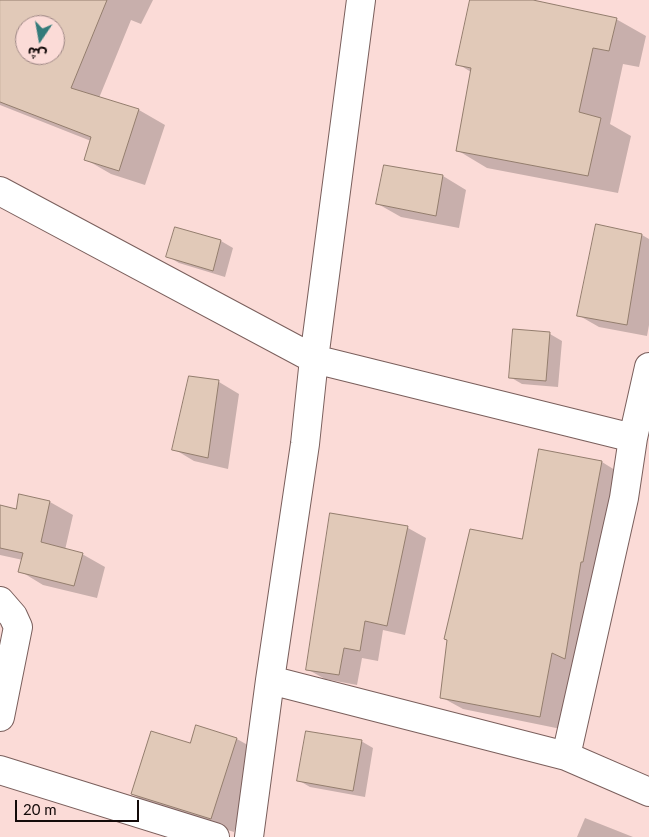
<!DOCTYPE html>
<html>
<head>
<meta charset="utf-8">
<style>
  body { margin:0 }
  #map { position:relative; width:649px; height:837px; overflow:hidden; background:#fbdbd7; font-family:Lato,"Noto Sans Arabic",sans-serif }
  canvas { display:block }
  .north { position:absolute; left:15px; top:15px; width:50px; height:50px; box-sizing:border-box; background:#fbdbd7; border:1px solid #9e8785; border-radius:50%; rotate:192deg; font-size:14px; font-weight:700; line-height:20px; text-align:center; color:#130a09 }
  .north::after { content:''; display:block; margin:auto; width:18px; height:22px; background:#337b7a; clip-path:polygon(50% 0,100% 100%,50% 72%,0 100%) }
  .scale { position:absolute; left:15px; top:800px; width:124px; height:22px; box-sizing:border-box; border:2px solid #130a09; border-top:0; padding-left:6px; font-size:15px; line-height:18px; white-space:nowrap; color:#130a09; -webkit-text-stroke:4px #fbdbd7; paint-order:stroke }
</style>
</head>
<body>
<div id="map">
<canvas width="649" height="837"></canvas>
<div class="north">ش</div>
<div class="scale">20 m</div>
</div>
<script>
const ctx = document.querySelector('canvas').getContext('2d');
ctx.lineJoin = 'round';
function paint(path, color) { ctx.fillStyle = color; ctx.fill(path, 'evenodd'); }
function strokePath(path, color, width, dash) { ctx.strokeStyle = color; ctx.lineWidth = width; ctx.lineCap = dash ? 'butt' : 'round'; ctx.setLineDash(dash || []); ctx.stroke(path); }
paint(new Path2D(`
  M 0,0 L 153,0 L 141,24 L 131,20 L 99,98 L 139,110 L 165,125 L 145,185 L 111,174 L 85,159 L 91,141 L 0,105 ZM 25,25 L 55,25 L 55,55 L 25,55 Z
  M 471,0 L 511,0 L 616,19 L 646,36 L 639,67 L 623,64 L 610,124 L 631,136 L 618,193 L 487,168 L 457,150 L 471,72 L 458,64 Z
  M 385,166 L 443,176 L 466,190 L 459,228 L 401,217 L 378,204 Z
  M 175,229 L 221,241 L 233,248 L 225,277 L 179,263 L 167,256 Z
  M 642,235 L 649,239 L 649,325 L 647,336 L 599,327 L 578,315 Z
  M 514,331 L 550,334 L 562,341 L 558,387 L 522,384 L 510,377 Z
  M 219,382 L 239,394 L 228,469 L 194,461 L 174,449 Z
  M 540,451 L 602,462 L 623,475 L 561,729 L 463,709 L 441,697 L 523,540 Z
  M 20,495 L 50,502 L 73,515 L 65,550 L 82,554 L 105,567 L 97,598 L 43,585 L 20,571 L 23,560 L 0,555 L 0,507 L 16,511 Z
  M 331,515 L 408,528 L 426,538 L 405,635 L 383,630 L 378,661 L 362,658 L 357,685 L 325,679 L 307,669 Z
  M 197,726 L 237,739 L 260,752 L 234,832 L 155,807 L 132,794 L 190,745 Z
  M 361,741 L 373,748 L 365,797 L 310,787 L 298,780 Z
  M 585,818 L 633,837 L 577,837 Z`), '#0003');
const building = new Path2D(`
  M 0,0 L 107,0 L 71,88 L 139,109 L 119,171 L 84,160 L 91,137 L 0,102 ZM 25,25 L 55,25 L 55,55 L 25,55 Z
  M 470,0 L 533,0 L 617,18 L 609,51 L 593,48 L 579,112 L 601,118 L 588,176 L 456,151 L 471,68 L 456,65 Z
  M 384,165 L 443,175 L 436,216 L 376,204 Z
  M 596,224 L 642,234 L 627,325 L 577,316 Z
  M 175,227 L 221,240 L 213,271 L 166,257 Z
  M 513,329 L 550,332 L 546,381 L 509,378 Z
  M 189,376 L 219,380 L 208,458 L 172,450 Z
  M 539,449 L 602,461 L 583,562 L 581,562 L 565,659 L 552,653 L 540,717 L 440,698 L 447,640 L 444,639 L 470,529 L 522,539 Z
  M 19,494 L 50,501 L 41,542 L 83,553 L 74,586 L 18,572 L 23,553 L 0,548 L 0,505 L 16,509 Z
  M 330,513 L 408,526 L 387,626 L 365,621 L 360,651 L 344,648 L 339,675 L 306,670 Z
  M 196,725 L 237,738 L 211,819 L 131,794 L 151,731 L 190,743 Z
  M 306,731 L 362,740 L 353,791 L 297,781 Z`);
paint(building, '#e1c9b8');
strokePath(building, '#937d6d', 1);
const minor = new Path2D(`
  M 0,191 L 314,359 L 633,438
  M 0,601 L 13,616 L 18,627 L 0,717
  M 270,680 L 566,756 L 624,498 L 633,438 L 649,367
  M 566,756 L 649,792
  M 0,770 L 215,837
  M 249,837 L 270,680 L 305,444 L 314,359 L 361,0`);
strokePath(minor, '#7a5f5c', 30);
strokePath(minor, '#fff', 28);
</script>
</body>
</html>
